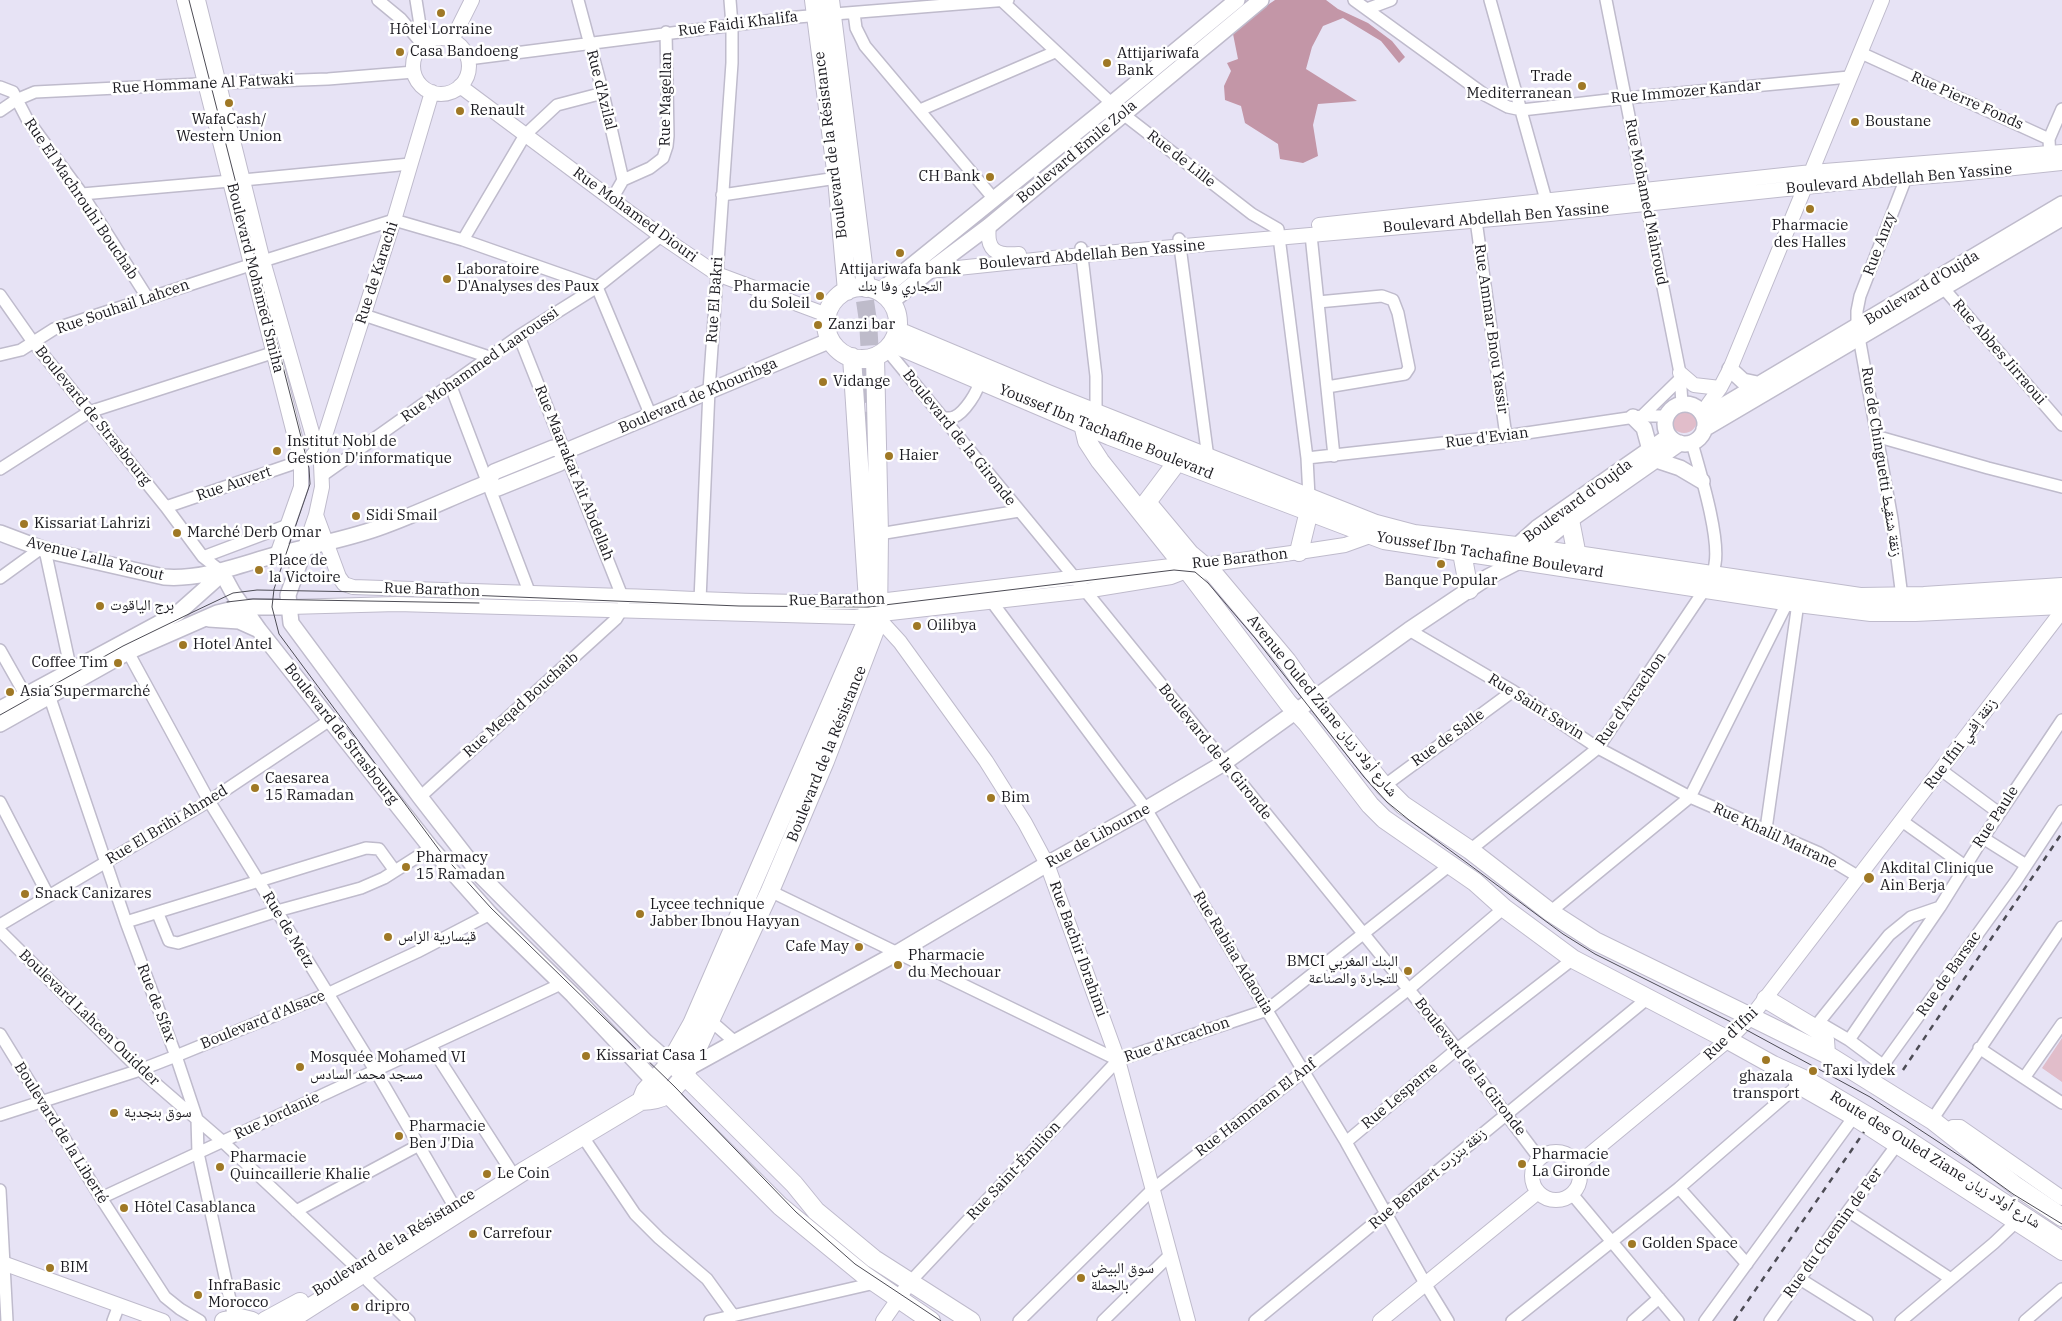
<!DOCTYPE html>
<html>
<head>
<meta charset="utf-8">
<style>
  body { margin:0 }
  canvas { display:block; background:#e7e3f5 }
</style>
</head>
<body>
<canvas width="2062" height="1321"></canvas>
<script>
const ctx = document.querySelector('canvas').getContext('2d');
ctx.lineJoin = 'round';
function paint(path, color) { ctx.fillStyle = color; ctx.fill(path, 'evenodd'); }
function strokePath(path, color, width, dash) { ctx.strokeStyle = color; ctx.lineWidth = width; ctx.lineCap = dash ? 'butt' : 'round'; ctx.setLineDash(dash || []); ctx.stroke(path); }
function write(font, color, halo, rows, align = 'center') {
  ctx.font = font + ' "IBM Plex Serif","Noto Naskh Arabic",serif'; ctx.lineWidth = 5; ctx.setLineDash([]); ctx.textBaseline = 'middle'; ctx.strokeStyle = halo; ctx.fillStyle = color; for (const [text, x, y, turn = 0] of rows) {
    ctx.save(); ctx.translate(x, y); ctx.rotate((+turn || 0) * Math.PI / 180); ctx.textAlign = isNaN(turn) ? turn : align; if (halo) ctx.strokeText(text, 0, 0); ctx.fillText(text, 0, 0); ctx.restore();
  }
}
paint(new Path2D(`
  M1671 420a13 13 0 1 1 26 0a13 13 0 1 1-26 0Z
  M 2062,1038 L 2062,1082 L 2042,1068 Z`), '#e1bdca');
paint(new Path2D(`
  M 1275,0 L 1326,0 L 1338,9 L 1368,23 L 1392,41 L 1405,57 L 1399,63 L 1381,41 L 1343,18 L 1323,26 L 1312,47 L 1306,69 L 1357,101 L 1318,104 L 1313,125 L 1318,156 L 1303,163 L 1280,159 L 1278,144 L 1245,123 L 1241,106 L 1225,100 L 1224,86 L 1231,71 L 1227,63 L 1238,59 L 1232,29 Z`), '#c396a7');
strokePath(new Path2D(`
  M 861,274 L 868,321 L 871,372
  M 863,358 L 867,462`), '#bebbca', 18, [18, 9]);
const minor = new Path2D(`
  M 378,0 L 401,19 L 423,45
  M 416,0 L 420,25 L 432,40
  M 578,0 L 603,93 L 623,180
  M 1001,0 L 1123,114 L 1252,214 L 1278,229 L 1307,458 L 1309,497
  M 1354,0 L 1485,95 L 1508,107 L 1522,110 L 1626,98 L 1849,77
  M 1490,0 L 1548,207
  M 1606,0 L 1680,373 L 1682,404
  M 1367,9 L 1391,0
  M 854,13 L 856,28 L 865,46 L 994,199
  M 1861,53 L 2049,139 L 2050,160
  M 468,59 L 797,17 L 1008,0
  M 0,87 L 13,92 L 27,119 L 82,194 L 147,297
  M 920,110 L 1055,52
  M 0,111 L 16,100 L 35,92 L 219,83 L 328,79 L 414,72
  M 2049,139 L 2062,109
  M 243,180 L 410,164
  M 82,194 L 230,181
  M 722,195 L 837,178
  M 612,199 L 623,180 L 650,168 L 663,158 L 667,146 L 668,136 L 666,32
  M 1475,213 L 1506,436
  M 1311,235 L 1334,456
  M 1179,239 L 1208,458
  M 463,240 L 525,135 L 557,105 L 603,93
  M 1081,248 L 1096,376 L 1096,412
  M 263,261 L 394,220 L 463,240 L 597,287 L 651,416
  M 1939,283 L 2062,425
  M 0,295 L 33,342 L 166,507 L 203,557 L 221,571
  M 1318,302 L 1382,296 L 1393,300 L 1398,313 L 1409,368 L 1405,374 L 1327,387
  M 364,315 L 489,357
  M 887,350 L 1075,578 L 1457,1049 L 1539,1158
  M 0,355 L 21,350 L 54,329 L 250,265
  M 450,384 L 530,594
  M 1642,416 L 1681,378
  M 942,417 C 946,418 950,419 954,417 C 964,413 979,391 979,381
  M 1879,437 L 1988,468 L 2062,487
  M 1307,458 L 1506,436 L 1642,416 L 1667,416
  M 0,469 L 89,412 L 275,352
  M 323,475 L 519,336 L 597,287 L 661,236
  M 166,507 L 301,461
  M 879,534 L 1019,511
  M 45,550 L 71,671
  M 203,557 L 288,525
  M 0,578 L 40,549
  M 1902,597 L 1892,519 L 1857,326 L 1857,311 L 1860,296 L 1906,178 L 1906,172
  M 700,600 L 709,390 L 732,63 L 732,25 L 730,0
  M 992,602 L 1146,809 L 1346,1142 L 1426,1285 L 1448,1321
  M 1409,630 L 1513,691 L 1598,748 L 1690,797 L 1819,853 L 1859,877
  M 0,650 L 26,696
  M 128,652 L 209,801 L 375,1070 L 454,1206
  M 49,695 L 126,922 L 176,1056 L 197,1119 L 198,1153 L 234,1318
  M 1941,770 L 1999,813
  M 1384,786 L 1513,691
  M 420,797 L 616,619 L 624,606 L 622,596 L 519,336
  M 0,802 L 48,895
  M 1902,821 L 1965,866
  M 1766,829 L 1798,603
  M 1983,838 L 2026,865
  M 1470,850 L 1598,748 L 1705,589 C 1709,581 1714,573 1715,564 C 1720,536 1700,472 1692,443
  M 770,891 L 1118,1060 L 1267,1010 L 1450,865
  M 1550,912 L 1690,797 L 1788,601
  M 158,914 L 169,941 L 178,943 L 277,911 L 361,888 L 384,878 L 431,848
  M 126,922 L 366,848 L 379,849 L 395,871
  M 0,925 L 209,801 L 330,720
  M 0,931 L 140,1070 L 222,1141 L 356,1267
  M 711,1021 L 735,1042
  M 1820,1023 L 1849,1040 L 1884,1066
  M 1815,1027 L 1889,935 L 1911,917 L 1940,907
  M 0,1034 L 101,1198 L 165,1297 L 180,1309 L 200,1321
  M 1849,1040 L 1940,907 L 1983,838 L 2062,720
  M 430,1045 L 511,1171
  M 1979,1048 L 2024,1078 L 2062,1024
  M 2024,1078 L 2062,1103
  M 1871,1082 L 2016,881 L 2062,811
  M 0,1115 L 140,1070 L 176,1056 L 327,994 L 417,952 L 490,914
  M 1932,1120 L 2062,927
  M 583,1137 L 635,1214 L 659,1238 L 707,1279 L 733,1315
  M 1346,1142 L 1457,1049 L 1573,959
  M 1679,1188 L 1747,1264
  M 0,1190 L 7,1321
  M 1572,1194 L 1678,1321
  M 101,1198 L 561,984
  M 296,1211 L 419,1145
  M 1848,1211 L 1951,1279
  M 1800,1279 L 1867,1321
  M 368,1281 L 409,1321
  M 910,1282 L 1118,1060
  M 113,1321 L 119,1305
  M 710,1321 L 875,1283
  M 1019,1321 L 1153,1189 L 1409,989 L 1504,908
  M 1103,1321 L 1170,1255
  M 1255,1321 L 1648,998
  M 1512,1321 L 1679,1188 L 1797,1086
  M 1633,1321 L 1659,1298
  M 1705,1321 L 1853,1118
  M 1770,1321 L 1848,1211 L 1896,1146
  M 1901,1321 L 1994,1243 L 2015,1223
  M 2025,1321 L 2062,1289`);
const tertiary = new Path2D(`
  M 184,0 L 301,461 L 301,487 L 277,555
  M 198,0 L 263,261 L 321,464 L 322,487 L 316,515 L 339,577 L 344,584 L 353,587 C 442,590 532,593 622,596 C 707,599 793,604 879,601 L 1171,566 L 1204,565 L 1299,552 L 1345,545 L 1370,536
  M413 66a28 28 0 1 1 56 0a28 28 0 1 1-56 0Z
  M 452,40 L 472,0
  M 460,86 L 661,236 L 717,274 L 827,315
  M 1319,225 L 1812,172 L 2062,152
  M 989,226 C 986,250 995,256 1019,254
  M 929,271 L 1082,255 L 1550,214 L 1843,183 L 1958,174 L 2062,163
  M 1680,373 L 1694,385 L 1720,388
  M 1702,413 L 1720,388 L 1730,369 L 1882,0
  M 313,455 L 321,448 L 394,220 L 432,92
  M 304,550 L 316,515
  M 289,607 L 397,604 L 855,617 L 1085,591 L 1171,577 L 1194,568
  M 879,619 L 900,642 L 986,761 L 1025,823 L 1047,864 L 1118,1060 L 1188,1321
  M 1793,1074 L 1797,1086 L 1853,1118 L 2062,1253
  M 1947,1131 L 1953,1127 L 1960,1127 L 2062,1198
  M1532 1176a24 24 0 1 1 48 0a24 24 0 1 1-48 0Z
  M 1577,1165 L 1728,1040 L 1751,1017 L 2062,611
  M 0,1262 L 163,1321
  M 883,1321 L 910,1282
  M 1380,1321 L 1538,1192`);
const secondary = new Path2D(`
  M 879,292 L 1099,114 L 1237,0
  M 891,302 L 929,271 L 989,226 L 1261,0
  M 1730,369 L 1743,381 L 1757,384
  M1665 424a20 20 0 1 1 40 0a20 20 0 1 1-40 0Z
  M 1633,417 L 1644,428 L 1650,450
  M 1704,417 L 2062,204
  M 1704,429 L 2062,218
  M 1656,460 L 1680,468 L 1702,481
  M 487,483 L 498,488 L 560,463 L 566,451
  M 0,533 L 45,550 L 164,577 C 202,580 239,565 275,555 C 309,546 344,540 378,528 C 415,515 450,498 487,483 L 494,472 L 553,448 L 566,451 L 831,340
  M 304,550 L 288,595 L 291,623 L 420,797 L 482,877 L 646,1042 L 670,1063
  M 1509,553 L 1537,528 L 1669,436
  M 221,571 L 233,593 L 259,630 L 431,848 L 490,914 L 573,995 L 654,1081
  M 209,619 L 239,621 L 259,630
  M 0,709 L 178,613 L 214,581 L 221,571
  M 0,724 L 128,652 L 217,613 L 242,607 L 289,607
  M 690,1067 L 897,953 L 1047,864 L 1146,809 L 1224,763 L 1409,630 L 1488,577 L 1521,560 L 1570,520 L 1680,443`);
const primary = new Path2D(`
  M 814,0 L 837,178 L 847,291
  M 830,0 L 866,288
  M826 323a36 36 0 1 1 72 0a36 36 0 1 1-72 0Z
  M 898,331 L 1048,394 L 1376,524 L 1414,534 L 1516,546 L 1860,597 L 1924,596 L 2062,587
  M 892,343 L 1110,436 L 1384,540 L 1798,603 L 1871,612 L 1915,612 L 2062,605
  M 1081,416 L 1087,441 L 1100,461 L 1187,570 L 1288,703 L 1306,722 L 1370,805 L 1384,819 L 1475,882 L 1504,908 L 1573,959 L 1728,1040
  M 1147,502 L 1177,462
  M 1150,506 L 1190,554 L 1214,574 L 1287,661 L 1314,699 L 1384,786 L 1403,805 L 1470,850 L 1550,912 L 1595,941 L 1751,1017
  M 1570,520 L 1577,556
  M 1299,552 L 1309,511 L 1309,499
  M 1462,553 L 1469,590
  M 677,1068 L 794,1184 L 816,1211 L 874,1259 L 971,1321
  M 660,1086 L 780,1206 L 864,1275 L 931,1321
  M 641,1101 L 645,1091 L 670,1063 L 692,1024 L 867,620 L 868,601 L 852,357
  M 290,1320 L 524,1171 L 641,1101 C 666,1100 670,1094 685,1075 L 770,891 L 825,761 L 878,622 L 879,534 L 875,357
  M 224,1321 L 240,1318 L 252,1321
  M 265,1321 L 300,1302`);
const trunk = new Path2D(`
  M 1766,999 L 1821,1032 L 1825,1040 L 1826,1054
  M 1751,1017 L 1826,1054 L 1932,1120 L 2016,1186 L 2062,1217
  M 1728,1040 L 1773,1065 L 1808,1081 L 1900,1135 L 2062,1241`);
strokePath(minor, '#bfbbcc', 14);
strokePath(tertiary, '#bfbbcc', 16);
strokePath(secondary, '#bfbbcc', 18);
strokePath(primary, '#bfbbcc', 20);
strokePath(trunk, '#bfbbcc', 20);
strokePath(minor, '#fff', 11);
strokePath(tertiary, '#fff', 14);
strokePath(secondary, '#fff', 15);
strokePath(primary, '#fff', 18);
strokePath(trunk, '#fff', 18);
strokePath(new Path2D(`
  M 189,0 L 309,468 L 310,484 L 274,589 L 272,607 L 279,634 L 443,855 L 491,908 L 675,1087 L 796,1212 L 855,1264 L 941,1321
  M 227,602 L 253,599 L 479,603
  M 0,715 L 123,646 L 193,612 L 233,593 L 257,590 L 418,593 L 739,606 L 868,607 L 1174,570 L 1195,572 L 1208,583 L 1255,638 L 1364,777 L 1387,802 L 1409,820 L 1563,934 L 1595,954 L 1741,1027 L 1870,1097 L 1969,1162 L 2013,1194 L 2062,1224`), '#4d4c55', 1);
strokePath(new Path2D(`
  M 1903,1070 L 2062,833
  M 1734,1321 L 1864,1132`), '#4d4c55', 2.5, [6, 6]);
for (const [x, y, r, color] of [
  [441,13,5,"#9f7825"],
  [400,52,5,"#9f7825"],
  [1107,63,5,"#9f7825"],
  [1582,86,5,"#9f7825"],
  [229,103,5,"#9f7825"],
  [460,111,5,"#9f7825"],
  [1855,122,5,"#9f7825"],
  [990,177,5,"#9f7825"],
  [1810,209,5,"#9f7825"],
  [900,253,5,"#9f7825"],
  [447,279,5,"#9f7825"],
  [820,296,5,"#9f7825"],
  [818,325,5,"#9f7825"],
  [823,382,5,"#9f7825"],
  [277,451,5,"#9f7825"],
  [889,456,5,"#9f7825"],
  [356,516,5,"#9f7825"],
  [24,524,5,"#9f7825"],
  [177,533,5,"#9f7825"],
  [1441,564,5,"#9f7825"],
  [259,570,5,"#9f7825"],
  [100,606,5,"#9f7825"],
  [917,626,5,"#9f7825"],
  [183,645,5,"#9f7825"],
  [118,663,5,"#9f7825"],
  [10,692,5,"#9f7825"],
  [255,788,5,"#9f7825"],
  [991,798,5,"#9f7825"],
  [406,867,5,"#9f7825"],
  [1869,878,6,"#9f7825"],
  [25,894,5,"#9f7825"],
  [640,914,5,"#9f7825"],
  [388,937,5,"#9f7825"],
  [859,947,5,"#9f7825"],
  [898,965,5,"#9f7825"],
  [1408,971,5,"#9f7825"],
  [586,1056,5,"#9f7825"],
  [1766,1060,5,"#9f7825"],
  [300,1067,5,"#9f7825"],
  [1813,1071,5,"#9f7825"],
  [114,1113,5,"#9f7825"],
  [399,1136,5,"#9f7825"],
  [1522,1164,5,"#9f7825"],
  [220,1167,5,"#9f7825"],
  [487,1174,5,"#9f7825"],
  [124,1208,5,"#9f7825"],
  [473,1234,5,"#9f7825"],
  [1632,1244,5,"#9f7825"],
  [50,1268,5,"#9f7825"],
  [1081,1278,5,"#9f7825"],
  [198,1295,5,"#9f7825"],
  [355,1307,5,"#9f7825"]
]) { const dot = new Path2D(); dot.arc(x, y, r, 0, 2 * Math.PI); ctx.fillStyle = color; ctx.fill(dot); strokePath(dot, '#fff', 2); }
write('15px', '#1a191f', '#fff', [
  ["Rue Faidi Khalifa",738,24,-7],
  ["Rue Hommane Al Fatwaki",203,84,-3],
  ["Rue d'Azilal",601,90,76],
  ["Rue Immozer Kandar",1686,92,-5],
  ["Rue Magellan",666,99,-89],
  ["Rue Pierre Fonds",1967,101,24],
  ["Boulevard de la Résistance",831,145,-97],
  ["Boulevard Emile Zola",1077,152,-40],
  ["Rue de Lille",1181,159,38],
  ["Boulevard Abdellah Ben Yassine",1899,179,-5],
  ["Rue El Machrouhi Bouchab",81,199,56],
  ["Rue Mohamed Mahroud",1646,202,79],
  ["Rue Mohamed Diouri",635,215,36],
  ["Boulevard Abdellah Ben Yassine",1496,218,-5],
  ["Rue Anzy",1880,244,-69],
  ["Boulevard Abdellah Ben Yassine",1092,255,-5],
  ["Rue de Karachi",377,273,-72],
  ["Boulevard Mohamed Smiha",255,278,76],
  ["Boulevard d'Oujda",1922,288,-31],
  ["Rue El Bakri",715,300,-86],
  ["Rue Souhail Lahcen",123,307,-19],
  ["Rue Ammar Bnou Yassir",1491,329,82],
  ["Rue Abbes Jirraoui",1999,352,49],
  ["Rue Mohammed Laaroussi",480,365,-35],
  ["Boulevard de Khouribga",698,396,-23],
  ["Boulevard de Strasbourg",93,416,51],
  ["Youssef Ibn Tachafine Boulevard",1106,432,22],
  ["Boulevard de la Gironde",959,438,51],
  ["Rue d'Evian",1487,438,-7],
  ["Rue de Chinguetti زنقة شنقيط",1881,462,81],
  ["Rue Maarakat Ait Abdellah",574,473,68],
  ["Rue Auvert",234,484,-19],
  ["Boulevard d'Oujda",1578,501,-36],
  ["Youssef Ibn Tachafine Boulevard",1490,555,9],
  ["Avenue Lalla Yacout",95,559,14],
  ["Rue Barathon",1240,559,-6],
  ["Rue Barathon",432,590,2],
  ["Rue Barathon",837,600,-1],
  ["Rue d'Arcachon",1631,699,-55],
  ["Rue Meqad Bouchaib",521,705,-42],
  ["Avenue Ouled Ziane شارع أولاد زيان",1322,706,51],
  ["Rue Saint Savin",1536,707,32],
  ["Boulevard de Strasbourg",341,734,52],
  ["Rue de Salle",1448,738,-36],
  ["Rue Ifni زنقة إفني",1961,744,-53],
  ["Boulevard de la Gironde",1215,752,51],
  ["Boulevard de la Résistance",827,754,-68],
  ["Rue Paule",1996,817,-57],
  ["Rue El Brihi Ahmed",167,825,-31],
  ["Rue de Libourne",1098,836,-29],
  ["Rue Khalil Matrane",1775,836,25],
  ["Rue de Metz",288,930,59],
  ["Rue Bachir Ibrahimi",1078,949,70],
  ["Rue Rabiaa Adaouia",1233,953,59],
  ["Rue de Barsac",1949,974,-55],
  ["Rue de Sfax",156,1003,69],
  ["Boulevard Lahcen Ouidder",89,1018,44],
  ["Boulevard d'Alsace",263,1020,-22],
  ["Rue d'Ifni",1731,1034,-44],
  ["Rue d'Arcachon",1177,1040,-19],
  ["Boulevard de la Gironde",1470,1067,52],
  ["Rue Lesparre",1400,1096,-40],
  ["Rue Hammam El Anf",1256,1108,-38],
  ["Rue Jordanie",277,1116,-25],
  ["Boulevard de la Liberté",61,1133,58],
  ["Route des Ouled Ziane شارع أولاد زيان",1935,1160,32],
  ["Rue Saint-Émilion",1014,1171,-47],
  ["Rue Benzert زنقة بنزرت",1428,1179,-40],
  ["Rue du Chemin de Fer",1833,1233,-54],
  ["Boulevard de la Résistance",394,1243,-32]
]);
write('15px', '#1a191f', '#fff', [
  ["Hôtel Lorraine",441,30,"center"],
  ["Casa Bandoeng",410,52],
  ["Attijariwafa",1117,54],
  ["Bank",1117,71],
  ["Trade",1572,77,"right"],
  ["Mediterranean",1572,94,"right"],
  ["Renault",470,111],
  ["WafaCash/",229,120,"center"],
  ["Western Union",229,137,"center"],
  ["Boustane",1865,122],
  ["CH Bank",980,177,"right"],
  ["Pharmacie",1810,226,"center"],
  ["des Halles",1810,243,"center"],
  ["Laboratoire",457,270],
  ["D'Analyses des Paux",457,287],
  ["Attijariwafa bank",900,270,"center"],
  ["التجاري وفا بنك",900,287,"center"],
  ["Pharmacie",810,287,"right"],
  ["du Soleil",810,304,"right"],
  ["Zanzi bar",828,325],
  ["Vidange",833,382],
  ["Institut Nobl de",287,442],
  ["Gestion D'informatique",287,459],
  ["Haier",899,456],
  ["Sidi Smail",366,516],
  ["Kissariat Lahrizi",34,524],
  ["Marché Derb Omar",187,533],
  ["Place de",269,561],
  ["la Victoire",269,578],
  ["Banque Popular",1441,581,"center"],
  ["برج الياقوت",110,606],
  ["Oilibya",927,626],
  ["Hotel Antel",193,645],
  ["Coffee Tim",108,663,"right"],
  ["Asia Supermarché",20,692],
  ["Caesarea",265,779],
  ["15 Ramadan",265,796],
  ["Bim",1001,798],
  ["Pharmacy",416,858],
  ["15 Ramadan",416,875],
  ["Akdital Clinique",1880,869],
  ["Ain Berja",1880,886],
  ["Snack Canizares",35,894],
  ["Lycee technique",650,905],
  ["Jabber Ibnou Hayyan",650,922],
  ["قيسارية الزاس",398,937],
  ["Cafe May",849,947,"right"],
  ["Pharmacie",908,956],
  ["du Mechouar",908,973],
  ["BMCI البنك المغربي",1398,962,"right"],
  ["للتجارة والصناعة",1398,979,"right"],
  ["Kissariat Casa 1",596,1056],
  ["Mosquée Mohamed VI",310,1058],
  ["مسجد محمد السادس",310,1075],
  ["Taxi lydek",1823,1071],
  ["ghazala",1766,1077,"center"],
  ["transport",1766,1094,"center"],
  ["سوق بنجدية",124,1113],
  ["Pharmacie",409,1127],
  ["Ben J'Dia",409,1144],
  ["Pharmacie",1532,1155],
  ["La Gironde",1532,1172],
  ["Pharmacie",230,1158],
  ["Quincaillerie Khalie",230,1175],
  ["Le Coin",497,1174],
  ["Hôtel Casablanca",134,1208],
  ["Carrefour",483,1234],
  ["Golden Space",1642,1244],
  ["BIM",60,1268],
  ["سوق البيض",1091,1269],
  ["بالجملة",1091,1286],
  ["InfraBasic",208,1286],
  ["Morocco",208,1303],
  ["dripro",365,1307]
], 'left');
</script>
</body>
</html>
